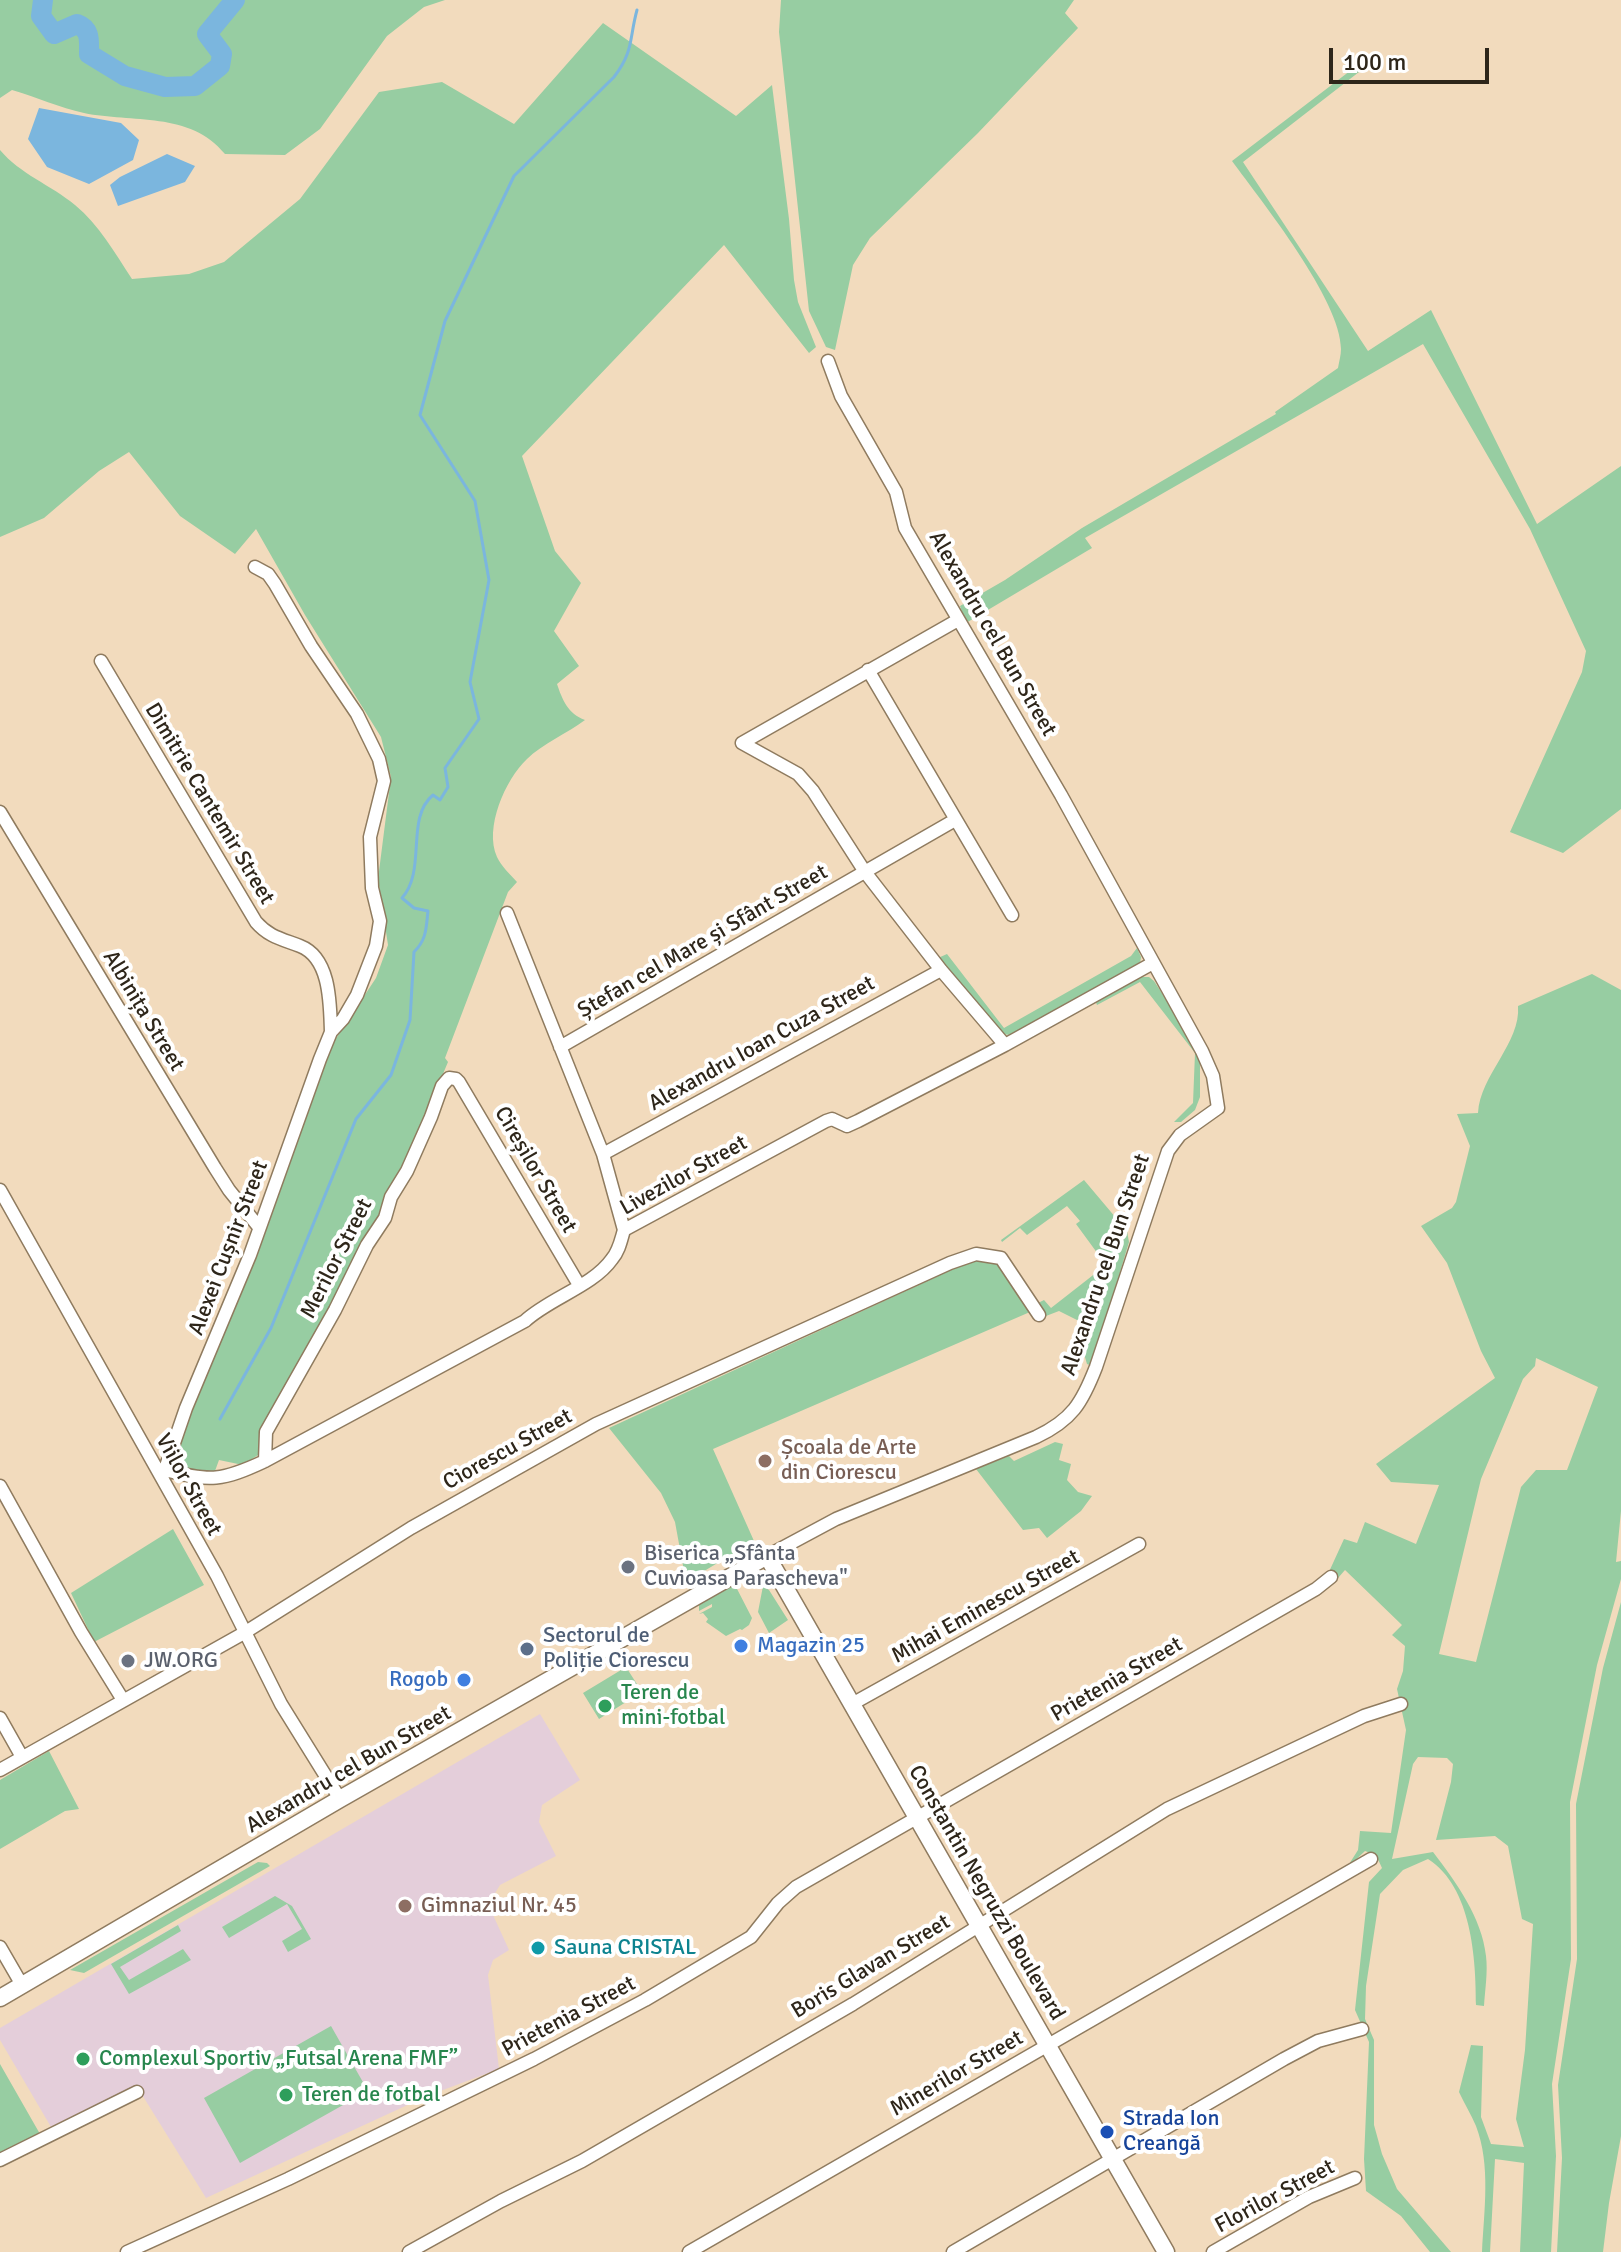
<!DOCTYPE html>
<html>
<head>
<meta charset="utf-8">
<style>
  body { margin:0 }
  #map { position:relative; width:1621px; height:2252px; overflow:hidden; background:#f2dbbd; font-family:Signika,sans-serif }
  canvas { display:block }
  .scale { position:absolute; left:1329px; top:48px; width:160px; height:36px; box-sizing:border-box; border:4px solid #2e261a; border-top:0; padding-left:10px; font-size:24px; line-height:28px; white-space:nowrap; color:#2e261a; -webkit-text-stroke:6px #fff; paint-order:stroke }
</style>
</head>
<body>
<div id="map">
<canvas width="1621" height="2252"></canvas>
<div class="scale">100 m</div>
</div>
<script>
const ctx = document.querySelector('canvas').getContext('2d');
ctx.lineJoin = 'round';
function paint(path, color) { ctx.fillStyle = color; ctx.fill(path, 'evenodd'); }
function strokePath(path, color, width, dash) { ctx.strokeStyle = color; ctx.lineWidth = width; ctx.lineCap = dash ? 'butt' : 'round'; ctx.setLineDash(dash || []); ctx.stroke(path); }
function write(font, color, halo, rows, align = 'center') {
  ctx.font = font + ' Signika,sans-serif'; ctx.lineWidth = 8; ctx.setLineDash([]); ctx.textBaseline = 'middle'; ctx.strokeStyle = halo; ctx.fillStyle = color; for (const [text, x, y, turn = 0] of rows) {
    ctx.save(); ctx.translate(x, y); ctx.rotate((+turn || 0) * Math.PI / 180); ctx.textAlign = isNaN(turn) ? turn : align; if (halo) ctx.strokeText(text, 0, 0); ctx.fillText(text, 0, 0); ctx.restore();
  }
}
paint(new Path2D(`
  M 540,1714 L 580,1780 L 542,1805 L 539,1822 L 556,1856 L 500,1885 L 492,1898 L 493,1915 L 509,1950 L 493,1960 L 488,1975 L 499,2069 L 427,2096 L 206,2198 L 136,2085 L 51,2127 L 0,2040 L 0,2028 Z`), '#e4ceda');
paint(new Path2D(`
  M 0,0 L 445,0 L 424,7 L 387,36 L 320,129 L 285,155 L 225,154 C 190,111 132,123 84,113 C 60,108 36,97 12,90 L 0,98 Z
  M 781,0 L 1074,0 L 1065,13 L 1078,28 L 978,133 L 870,238 L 853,265 L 835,350 L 826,347 L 809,311 L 779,32 Z
  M 603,23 L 736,116 L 772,85 L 789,219 L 794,280 L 798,302 L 816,347 L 809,353 L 724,245 L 522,456 L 555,551 L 581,583 L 554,631 L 579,666 L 557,684 C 562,699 568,714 585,720 C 568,733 542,744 527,759 C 505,780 484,828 497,857 C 501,866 510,874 517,882 L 508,892 L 445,1058 L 448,1062 L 385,1211 L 261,1428 L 261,1453 L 243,1465 L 219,1460 L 215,1471 L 209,1475 L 176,1466 L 174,1459 L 180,1436 L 263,1233 L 331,1046 L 376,978 L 388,945 L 378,879 L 391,777 L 381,737 L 305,615 L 256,529 L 235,554 L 180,516 L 129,452 L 99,471 L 44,518 L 0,537 L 0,150 C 20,174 51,185 75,205 C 99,225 115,253 132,279 L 189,274 L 224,262 L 300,199 L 379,92 L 442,82 L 514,124 Z
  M 1363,61 L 1368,65 L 1243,162 L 1368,351 L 1431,310 L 1537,524 L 1621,466 L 1621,809 L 1563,853 L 1510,832 L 1582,672 L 1586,651 L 1530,529 L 1423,344 L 1085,538 L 1092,548 L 966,623 L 960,606 L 1005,580 L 1082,528 L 1276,414 L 1275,412 L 1338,368 C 1339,362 1341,355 1341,349 C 1341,300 1262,202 1232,161 Z
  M 1137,948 L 1141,957 L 1140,964 L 1016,1036 L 1003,1034 L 938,958 L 947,954 L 1004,1028 L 1131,956 Z
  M 1592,974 L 1621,990 L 1621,1511 L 1616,1562 L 1621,1561 L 1621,1579 L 1597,1665 L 1570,1802 L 1571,1959 L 1552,2084 L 1556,2156 L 1551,2252 L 1520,2252 L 1524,2163 L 1495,2159 L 1490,2252 L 1482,2252 C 1484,2211 1491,2165 1476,2126 C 1471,2114 1464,2103 1459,2092 L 1471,2045 L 1483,2046 L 1481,2117 L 1491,2144 L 1524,2147 L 1516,2119 L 1525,2050 L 1533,1924 L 1522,1919 L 1508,1846 L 1495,1836 L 1436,1840 L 1451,1782 L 1453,1764 L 1447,1758 L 1418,1757 L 1413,1764 L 1392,1859 L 1433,1852 C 1456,1882 1482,1918 1486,1956 C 1488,1972 1485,1990 1484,2006 L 1476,2005 C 1476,1959 1472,1887 1428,1859 L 1403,1870 L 1380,1894 L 1366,1986 L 1365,2019 L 1374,2040 L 1374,2125 L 1382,2154 L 1397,2189 L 1451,2252 L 1430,2252 L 1401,2216 L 1366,2191 L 1364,2159 L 1369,2042 L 1355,2010 L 1369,1882 L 1382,1868 L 1376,1855 L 1365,1851 L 1346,1869 L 1358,1850 L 1360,1831 L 1391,1833 L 1406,1730 L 1397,1689 L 1403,1671 L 1405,1646 L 1392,1635 L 1402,1625 L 1345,1570 L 1338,1578 L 1328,1574 L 1344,1539 L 1357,1543 L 1365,1522 L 1416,1544 L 1439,1485 L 1391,1482 L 1376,1464 L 1495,1378 L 1481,1351 L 1447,1263 L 1421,1226 L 1452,1208 L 1456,1202 L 1470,1146 L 1457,1114 L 1478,1113 C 1480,1075 1521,1043 1518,1006 ZM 1536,1358 L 1598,1387 L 1567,1470 L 1536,1470 L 1521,1487 L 1476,1662 L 1439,1654 L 1481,1479 L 1523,1379 L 1535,1366 Z
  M 1135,977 L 1149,977 L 1154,981 L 1196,1045 L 1200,1060 L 1200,1097 L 1195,1110 L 1181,1122 L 1174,1122 L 1193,1103 L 1195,1053 L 1140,982 L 1097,1005 L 1095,1000 Z
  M 1084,1180 L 1127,1231 L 1129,1242 L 1092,1366 L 1087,1364 L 1084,1354 L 1081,1355 L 1089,1326 L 1059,1311 L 1046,1316 L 1038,1303 L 1044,1300 L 1051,1308 L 1106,1265 L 1076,1224 L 1080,1221 L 1067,1206 L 1027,1235 L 1020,1228 L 1002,1242 L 1001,1240 Z
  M 977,1258 L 999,1261 L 1030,1312 L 713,1449 L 754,1541 L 686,1582 L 675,1522 L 661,1493 L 609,1428 Z
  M 1055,1442 L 1063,1444 L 1059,1460 L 1071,1464 L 1067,1480 L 1078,1492 L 1092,1496 L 1081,1511 L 1047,1538 L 1039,1528 L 1023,1530 L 976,1469 L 1009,1456 L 1014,1461 Z
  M 173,1529 L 204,1585 L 94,1642 L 71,1593 Z
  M 731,1584 L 735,1585 L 752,1618 L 749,1625 L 742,1630 L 740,1629 L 726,1636 L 706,1622 L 708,1619 L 703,1613 L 699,1614 L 712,1607 L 712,1604 L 699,1611 L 699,1605 Z
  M 763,1586 L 769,1590 L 788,1620 L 769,1633 L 758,1612 Z
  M 1621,1602 L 1621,2136 L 1609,2203 L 1603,2252 L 1557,2252 L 1562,2158 L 1558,2085 L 1577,1959 L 1576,1804 L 1603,1668 Z
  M 626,1667 L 642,1692 L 599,1719 L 583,1693 Z
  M 49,1751 L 79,1809 L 65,1811 L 0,1849 L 0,1780 Z
  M 258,1862 L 267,1863 L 270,1866 L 84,1973 L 70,1970 Z
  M 275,1896 L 292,1906 L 311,1939 L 288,1952 L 282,1941 L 302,1929 L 287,1904 L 229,1938 L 222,1927 Z
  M 178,1925 L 181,1931 L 120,1967 L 129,1980 L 183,1949 L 191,1960 L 129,1994 L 111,1964 Z
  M 331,2026 L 368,2091 L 240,2163 L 204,2098 Z
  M 0,2064 L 40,2134 L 0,2155 Z`), '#97cda2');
paint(new Path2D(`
  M 39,108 L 121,123 L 139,140 L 133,160 L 89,184 L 47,167 L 28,139 Z
  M 167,154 L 195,166 L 185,182 L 118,206 L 110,185 L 120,177 Z`), '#7bb6de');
strokePath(new Path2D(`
  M 220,1419 L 271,1328 L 356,1119 L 391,1075 L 410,1020 L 414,952 C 427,939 426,928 428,911 L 414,908 L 402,898 C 427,870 405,818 433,795 L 440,800 L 448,787 L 445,768 L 479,719 L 470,682 L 489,580 L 475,501 L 420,415 L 445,321 L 514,176 L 614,77 C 634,51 629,39 637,10`), '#7bb6de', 3);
strokePath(new Path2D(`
  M 43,0 L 41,16 L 54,34 L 77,24 C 91,29 89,41 89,54 L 125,76 L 165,87 L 195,86 L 220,66 L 222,54 L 207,34 L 235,0`), '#7bb6de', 20);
const minor = new Path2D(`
  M 101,661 L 256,922 C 269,937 282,939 300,946 C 331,958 330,1005 331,1032
  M 868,670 L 1012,915
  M 742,743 L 798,774 L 813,791 L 865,872 L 941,970 L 1005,1045
  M 742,743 L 958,620
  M 0,812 L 215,1168 L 229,1190 L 258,1226
  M 507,913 L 603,1154 L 624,1230
  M 560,1047 L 955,820
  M 603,1154 L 941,970
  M 0,1190 L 217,1576 L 281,1704 L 340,1799
  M 265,1461 L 266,1432 L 335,1310 L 367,1245 L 385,1218 L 391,1197 L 407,1171 L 431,1117 L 442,1086 L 449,1078 L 456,1079 L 459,1082 L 579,1285
  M 165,1470 C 211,1482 222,1481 265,1461 L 525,1321 C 550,1298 593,1286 612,1259 C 619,1251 621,1240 624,1230 L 826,1121 L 832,1119 L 847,1126 L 858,1121 L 1005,1045 L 1153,963
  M 162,1478 L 186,1408 L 250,1255 L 320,1059 L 331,1032 L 343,1019 L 357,995 L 376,946 L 380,921 L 372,888 L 370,837 L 384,781 L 379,759 L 357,714 L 311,646 L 275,584 L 268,574 L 255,567
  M 0,1486 L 81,1632 L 123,1700
  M 767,1556 L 836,1519 L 1036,1437 C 1072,1420 1082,1403 1096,1367 L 1168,1151 L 1180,1135 L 1218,1108 L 1213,1076 L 1202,1051 L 1061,795 L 905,528 L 896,492 L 841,396 L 828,361
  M 852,1704 L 1139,1544
  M 0,1718 L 22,1757
  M 0,1770 L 244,1633 L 411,1528 L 596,1424 L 950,1263 L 976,1254 L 1001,1258 L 1039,1315
  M 0,1947 L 22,1985
  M 0,2160 L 137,2092
  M 127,2252 L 288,2179 L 534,2059 L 645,2000 L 751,1937 L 778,1903 L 796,1887 L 1316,1589 L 1331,1577
  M 409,2252 L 501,2201 L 582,2161 L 853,2004 L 1167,1809 L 1364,1716 L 1401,1704
  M 689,2252 L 1371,1859
  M 953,2252 L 1284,2059 L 1318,2041 L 1362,2029
  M 1213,2252 L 1309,2197 L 1355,2178`);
const tertiary = new Path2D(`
  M 0,1998 L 340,1799 L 767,1556 L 1166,2252`);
strokePath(minor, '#8f7b5f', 15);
strokePath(tertiary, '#8f7b5f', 19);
strokePath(minor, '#fff', 12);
strokePath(tertiary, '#fff', 16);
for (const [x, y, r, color] of [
  [765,1461,8,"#8d6e63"],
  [628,1567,8,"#6b7280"],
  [741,1646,8,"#3f7fe0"],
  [527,1649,8,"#5c6f8a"],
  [128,1661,8,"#6b7280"],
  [464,1680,8,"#3f7fe0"],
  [605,1706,8,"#2e9e5b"],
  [405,1906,8,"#8d6e63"],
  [538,1948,8,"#0f9aa8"],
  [83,2059,8,"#2e9e5b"],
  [286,2095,8,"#2e9e5b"],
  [1107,2132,8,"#1a4fb4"]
]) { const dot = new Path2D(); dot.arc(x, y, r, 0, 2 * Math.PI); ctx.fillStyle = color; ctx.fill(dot); strokePath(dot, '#fff', 3); }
write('22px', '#2e261a', '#fff', [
  ["Alexandru cel Bun Street",992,634,60],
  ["Dimitrie Cantemir Street",209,804,59],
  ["Ștefan cel Mare și Sfânt Street",703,942,-30],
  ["Albinița Street",143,1011,59],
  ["Alexandru Ioan Cuza Street",762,1044,-29],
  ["Cireșilor Street",535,1170,60],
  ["Livezilor Street",684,1176,-29],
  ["Alexei Cușnir Street",229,1248,-69],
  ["Merilor Street",337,1259,-63],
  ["Alexandru cel Bun Street",1106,1265,-71],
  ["Ciorescu Street",508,1450,-29],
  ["Viilor Street",188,1485,61],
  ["Mihai Eminescu Street",986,1607,-29],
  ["Prietenia Street",1117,1680,-30],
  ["Alexandru cel Bun Street",349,1770,-30],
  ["Constantin Negruzzi Boulevard",986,1893,60],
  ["Boris Glavan Street",871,1967,-31],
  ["Prietenia Street",569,2017,-28],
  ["Minerilor Street",957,2074,-30],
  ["Florilor Street",1275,2197,-28]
]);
write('22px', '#785e54', '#fff', [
  ["Școala de Arte",781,1448],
  ["din Ciorescu",781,1473],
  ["Gimnaziul Nr. 45",421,1906]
], 'left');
write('22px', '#5b616d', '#fff', [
  ["Biserica „Sfânta",644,1554],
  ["Cuvioasa Parascheva\"",644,1579],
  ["JW.ORG",144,1661]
], 'left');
write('22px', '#4e5e75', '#fff', [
  ["Sectorul de",543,1636],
  ["Poliție Ciorescu",543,1661]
], 'left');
write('22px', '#366cbe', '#fff', [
  ["Magazin 25",757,1646],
  ["Rogob",448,1680,"right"]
], 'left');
write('22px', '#27864d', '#fff', [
  ["Teren de",621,1693],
  ["mini-fotbal",621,1718],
  ["Complexul Sportiv „Futsal Arena FMF”",99,2059],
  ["Teren de fotbal",302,2095]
], 'left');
write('22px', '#0d838f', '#fff', [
  ["Sauna CRISTAL",554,1948]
], 'left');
write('22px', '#164399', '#fff', [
  ["Strada Ion",1123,2119],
  ["Creangă",1123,2144]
], 'left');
</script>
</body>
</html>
